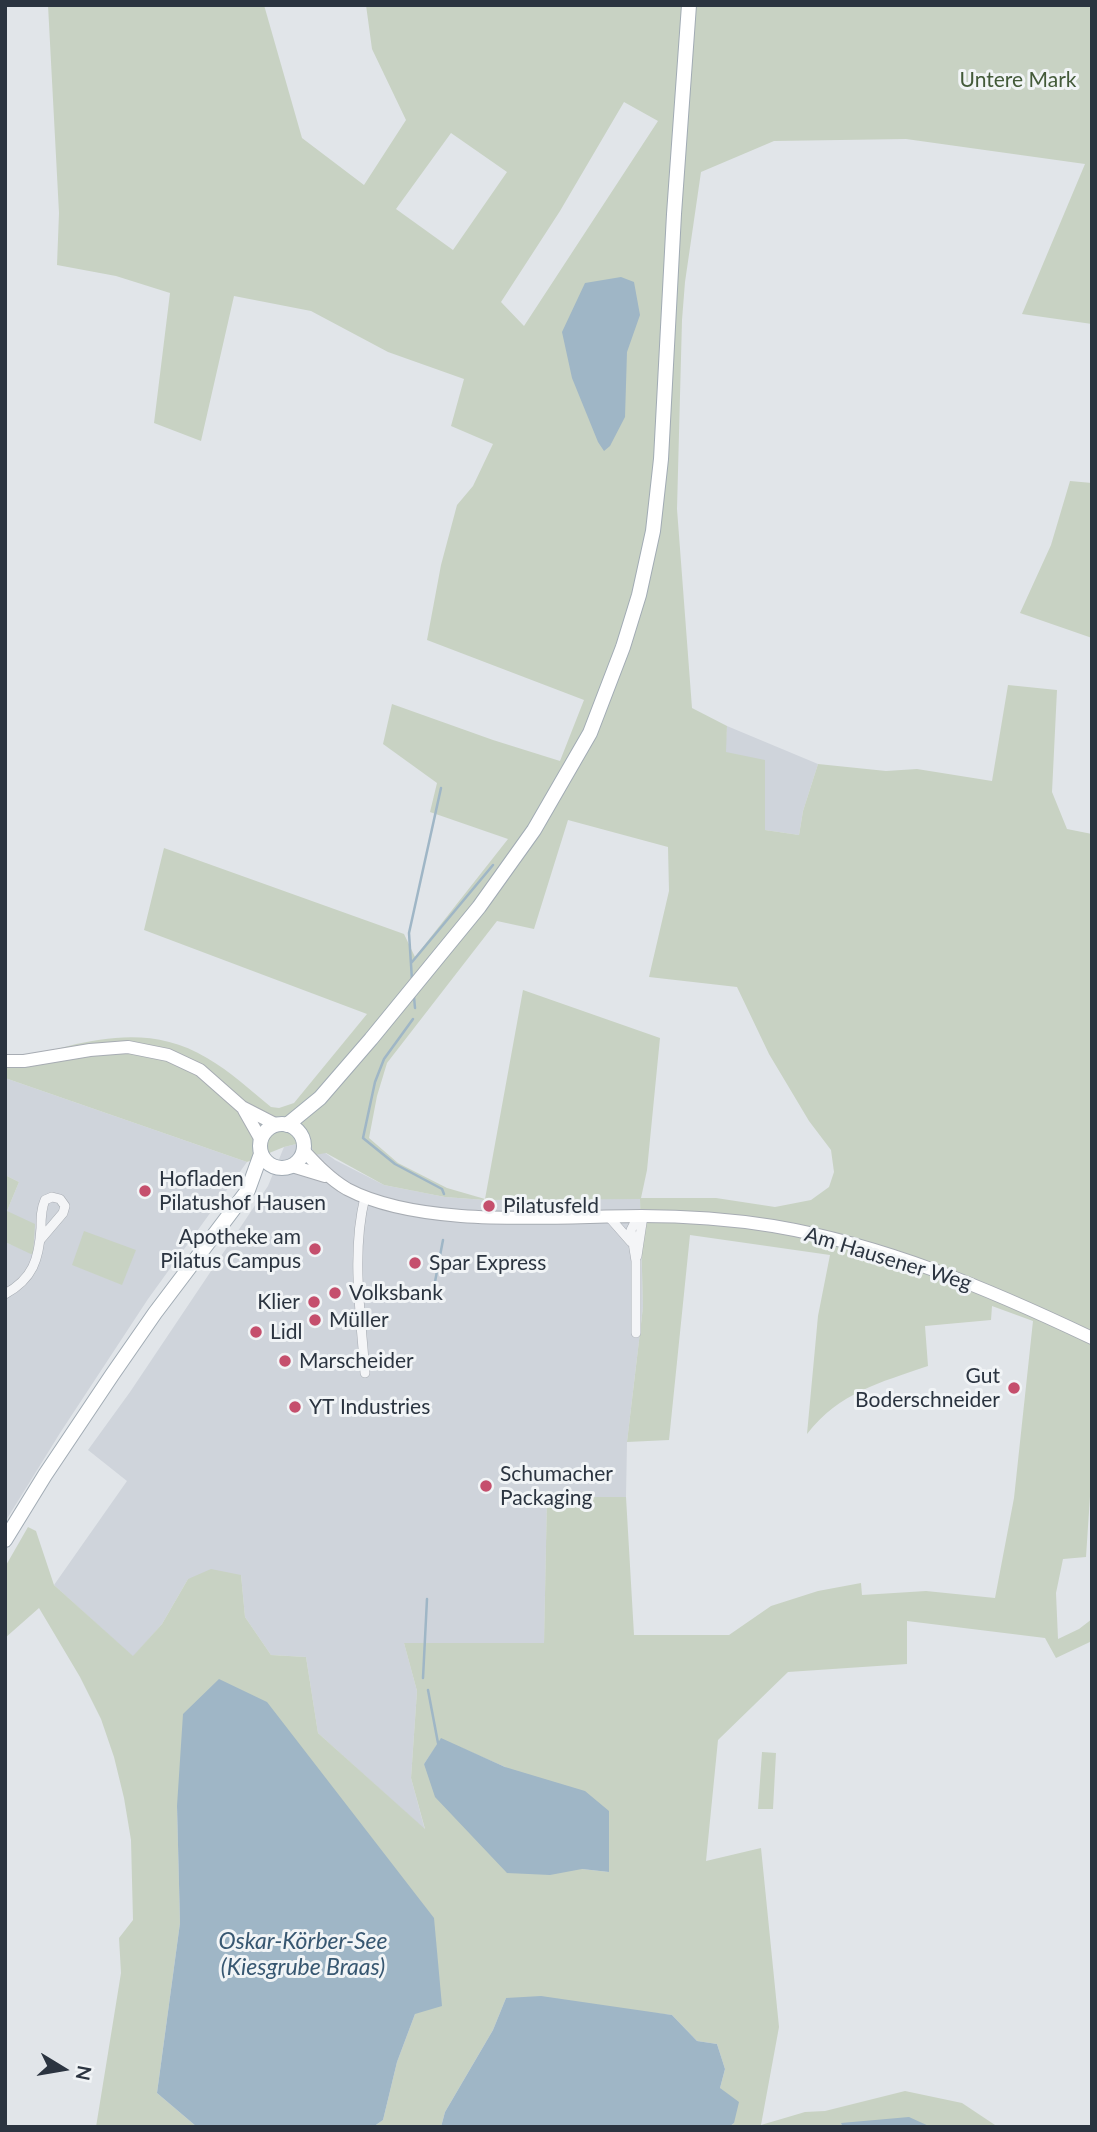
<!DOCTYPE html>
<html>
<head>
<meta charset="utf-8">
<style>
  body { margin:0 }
  #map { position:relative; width:1097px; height:2132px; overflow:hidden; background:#e1e5e9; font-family:Lato,sans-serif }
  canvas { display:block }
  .frame { position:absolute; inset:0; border:7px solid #2b3440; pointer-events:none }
  .north { position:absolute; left:28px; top:2034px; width:70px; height:70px; -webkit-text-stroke:5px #f1f4f6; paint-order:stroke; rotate:101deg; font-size:19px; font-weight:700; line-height:28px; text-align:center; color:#2b3440 }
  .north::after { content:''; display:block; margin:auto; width:24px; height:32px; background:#2b3440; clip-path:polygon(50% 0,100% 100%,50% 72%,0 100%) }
</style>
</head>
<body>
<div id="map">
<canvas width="1097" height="2132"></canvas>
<div class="frame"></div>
<div class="north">N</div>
</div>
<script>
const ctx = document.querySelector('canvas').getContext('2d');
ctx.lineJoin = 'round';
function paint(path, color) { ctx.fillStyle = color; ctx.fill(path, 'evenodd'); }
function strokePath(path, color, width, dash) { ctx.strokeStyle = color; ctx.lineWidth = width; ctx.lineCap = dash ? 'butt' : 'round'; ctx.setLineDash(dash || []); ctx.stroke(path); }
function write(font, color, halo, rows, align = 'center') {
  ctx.font = font + ' Lato,sans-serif'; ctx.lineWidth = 6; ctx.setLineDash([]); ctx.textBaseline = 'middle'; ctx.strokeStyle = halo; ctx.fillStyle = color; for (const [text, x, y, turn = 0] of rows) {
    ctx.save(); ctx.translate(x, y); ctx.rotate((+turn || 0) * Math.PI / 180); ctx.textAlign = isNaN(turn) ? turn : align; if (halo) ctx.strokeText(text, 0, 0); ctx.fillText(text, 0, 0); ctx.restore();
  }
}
paint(new Path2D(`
  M 727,726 L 818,764 L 803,811 L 799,835 L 765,830 L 725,752 Z
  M 5,1078 L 247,1162 L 148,1299 L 60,1433 L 5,1522 L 5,1242 L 33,1254 L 7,1211 L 19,1182 L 5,1175 Z
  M 309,1141 L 335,1160 L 384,1185 L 445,1197 L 485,1200 L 640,1198 L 643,1307 L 627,1442 L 626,1497 L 547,1497 L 544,1644 L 404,1643 L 417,1691 L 411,1778 L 425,1830 L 318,1733 L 306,1657 L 271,1655 L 245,1617 L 241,1575 L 188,1579 L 162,1624 L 133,1657 L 54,1585 L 127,1481 L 88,1450 L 130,1392 L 268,1186 L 284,1147 Z`), '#cfd4db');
paint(new Path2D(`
  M 48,5 L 264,5 L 302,138 L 364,185 L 406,120 L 372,49 L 366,5 L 1092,5 L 1092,324 L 1022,314 L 1085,164 L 906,139 L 774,141 L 701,172 L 685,282 L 682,320 L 677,509 L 692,708 L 727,726 L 726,752 L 765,760 L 765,830 L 799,835 L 803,811 L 818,764 L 886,771 L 917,769 L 992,781 L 1008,685 L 1057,690 L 1052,792 L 1067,829 L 1092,834 L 1092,1466 L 1086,1557 L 1063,1559 L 1056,1593 L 1058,1639 L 1079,1629 L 1092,1619 L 1092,1641 L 1056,1658 L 1045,1638 L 907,1621 L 907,1664 L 788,1672 L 718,1740 L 706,1861 L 761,1848 L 779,2027 L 761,2125 L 805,2112 L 825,2111 L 905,2091 L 962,2103 L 998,2127 L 729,2127 L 734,2123 L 720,2088 L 725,2069 L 717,2044 L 697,2041 L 672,2015 L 506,1998 L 493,2030 L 445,2112 L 441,2127 L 373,2127 L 383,2120 L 397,2062 L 415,2014 L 177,1806 L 180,1923 L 157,2093 L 197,2127 L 96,2127 L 121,1973 L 119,1938 L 133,1920 L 131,1840 L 124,1798 L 114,1757 L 101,1719 L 80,1677 L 39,1608 L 5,1638 L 5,1567 L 28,1527 L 36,1531 L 54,1585 L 133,1656 L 162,1624 L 188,1579 L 211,1569 L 241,1575 L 245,1617 L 271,1655 L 306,1657 L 318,1733 L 425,1829 L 411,1778 L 417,1691 L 404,1643 L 544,1643 L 547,1497 L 626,1497 L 634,1635 L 729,1635 L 771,1606 L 818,1591 L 861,1583 L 862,1595 L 926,1591 L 995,1598 L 1014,1498 L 1033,1321 L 992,1306 L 991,1320 L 925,1326 L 928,1366 C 879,1383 840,1392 807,1434 L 818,1316 L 830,1255 L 690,1235 L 669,1440 L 627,1442 L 643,1307 L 640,1199 L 485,1200 L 445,1197 L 384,1185 L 326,1153 L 315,1155 L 309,1141 L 284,1147 L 247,1162 L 5,1078 L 5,1063 C 74,1045 141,1018 207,1058 C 230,1071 250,1090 271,1107 L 279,1108 L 294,1103 L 367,1014 L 144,930 L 164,848 L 404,934 L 415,957 L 508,839 L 430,812 L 437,783 L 383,744 L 392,704 L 493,740 L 560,761 L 584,700 L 427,640 L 441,565 L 457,505 L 473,486 L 493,444 L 451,426 L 464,379 L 388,352 L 311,311 L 234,296 L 201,441 L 154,423 L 170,293 L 116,276 L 57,265 L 59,213 ZM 624,102 L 658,121 L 524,326 L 501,302 L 560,211 ZM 451,133 L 507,172 L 453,250 L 396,209 ZM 568,820 L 668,847 L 669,891 L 649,977 L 737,987 L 769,1054 L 809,1121 L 831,1150 L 834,1172 L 829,1187 L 811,1200 L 775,1207 L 716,1198 L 641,1198 L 647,1170 L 660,1038 L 523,990 L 485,1199 L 447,1188 L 398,1163 L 369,1138 L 377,1096 L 387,1063 L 497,921 L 534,929 ZM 441,1739 L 505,1767 L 609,1872 L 582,1869 L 424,1764 Z
  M 1070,481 L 1092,483 L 1092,638 L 1020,613 L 1051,545 Z
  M 5,1175 L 19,1182 L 7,1211 L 35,1224 L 33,1255 L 5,1242 Z
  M 84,1231 L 136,1250 L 122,1285 L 72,1265 Z
  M 762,1752 L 776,1753 L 773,1809 L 758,1809 Z`), '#c8d2c3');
paint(new Path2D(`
  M 621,277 L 634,282 L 640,315 L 627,352 L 625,417 L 610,446 L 604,451 L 598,442 L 572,378 L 562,332 L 585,283 Z
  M 219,1679 L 267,1702 L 434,1918 L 442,2006 L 415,2014 L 397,2062 L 383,2120 L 373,2127 L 197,2127 L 157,2093 L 180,1923 L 177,1806 L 183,1714 Z
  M 441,1738 L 505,1767 L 585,1791 L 609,1811 L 609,1872 L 582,1869 L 550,1875 L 507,1873 L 435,1797 L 424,1764 Z
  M 541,1996 L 672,2015 L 697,2041 L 717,2044 L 725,2069 L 720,2088 L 739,2102 L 734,2123 L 729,2127 L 441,2127 L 445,2112 L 493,2030 L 506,1998 Z
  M 909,2117 L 931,2127 L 843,2127 L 841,2123 Z`), '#9fb6c6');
strokePath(new Path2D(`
  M 412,962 L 493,865
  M 412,980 L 409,933 L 441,788
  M 414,997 L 415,1008
  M 413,1019 L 384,1059 L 375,1082 L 363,1138 L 395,1164 L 442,1189 L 444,1194
  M 434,1287 L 443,1240
  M 423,1678 L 427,1599
  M 428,1690 L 438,1743`), '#9fb6c6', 2.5);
const street = new Path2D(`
  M 609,1217 L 631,1242
  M 637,1256 L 643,1216
  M 5,1294 C 33,1279 39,1259 41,1228 C 41,1218 41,1209 45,1200 L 52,1197 L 60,1199 L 65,1206 L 63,1213 L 40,1240
  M 636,1333 L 636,1261 L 631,1230 L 638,1216
  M 365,1373 C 361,1316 351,1253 365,1197`);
const secondary = new Path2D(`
  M 5,1061 L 24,1061 L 90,1050 L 128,1047 L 168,1055 L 200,1070 L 242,1107 L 277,1125
  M 244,1110 L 261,1140
  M 304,1151 C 317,1165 330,1179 347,1189 C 423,1229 556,1216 641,1216 C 684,1216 729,1219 773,1226 C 885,1245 989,1289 1092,1338
  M 292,1166 L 325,1176`);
const primary = new Path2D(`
  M260 1146a22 22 0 1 1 44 0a22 22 0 1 1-44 0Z
  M 287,1125 L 320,1098 L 371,1039 L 479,907 L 534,830 L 590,733 L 623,647 L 639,595 L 653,531 L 661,459 L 674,214 L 689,5
  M 5,1540 L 45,1475 L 112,1375 L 155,1313 L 248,1190 L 261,1154`);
strokePath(street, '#a7acb3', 10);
strokePath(secondary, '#a7acb3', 14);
strokePath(primary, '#a1abb4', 16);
strokePath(street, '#f4f5f7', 9);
strokePath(secondary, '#fff', 12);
strokePath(primary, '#fff', 14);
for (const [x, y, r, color] of [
  [145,1191,7,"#c54f6d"],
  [489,1206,7,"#c54f6d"],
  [315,1249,7,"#c54f6d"],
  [415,1263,7,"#c54f6d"],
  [335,1293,7,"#c54f6d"],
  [314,1302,7,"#c54f6d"],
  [315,1320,7,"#c54f6d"],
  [256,1332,7,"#c54f6d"],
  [285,1361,7,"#c54f6d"],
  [1014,1388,7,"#c54f6d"],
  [295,1407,7,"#c54f6d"],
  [486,1486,7,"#c54f6d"]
]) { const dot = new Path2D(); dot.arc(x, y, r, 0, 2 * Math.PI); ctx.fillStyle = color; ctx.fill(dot); strokePath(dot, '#f1f4f6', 2.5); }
write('21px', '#435a39', '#f1f4f6', [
  ["Untere Mark",1018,80]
]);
write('21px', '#2b3440', '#f1f4f6', [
  ["Hofladen",159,1179],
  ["Pilatushof Hausen",159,1203],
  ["Pilatusfeld",503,1206],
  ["Apotheke am",301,1237,"right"],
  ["Pilatus Campus",301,1261,"right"],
  ["Spar Express",429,1263],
  ["Volksbank",349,1293],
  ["Klier",300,1302,"right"],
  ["Müller",329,1320],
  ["Lidl",270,1332],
  ["Marscheider",299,1361],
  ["Gut",1000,1376,"right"],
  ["Boderschneider",1000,1400,"right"],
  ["YT Industries",309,1407],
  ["Schumacher",500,1474],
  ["Packaging",500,1498]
], 'left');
write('21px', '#2b3440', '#f1f4f6', [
  ["Am Hausener Weg",888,1259,17]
]);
write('italic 23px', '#375771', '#f1f4f6', [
  ["Oskar-Körber-See",303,1942],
  ["(Kiesgrube Braas)",303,1968]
]);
</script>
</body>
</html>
